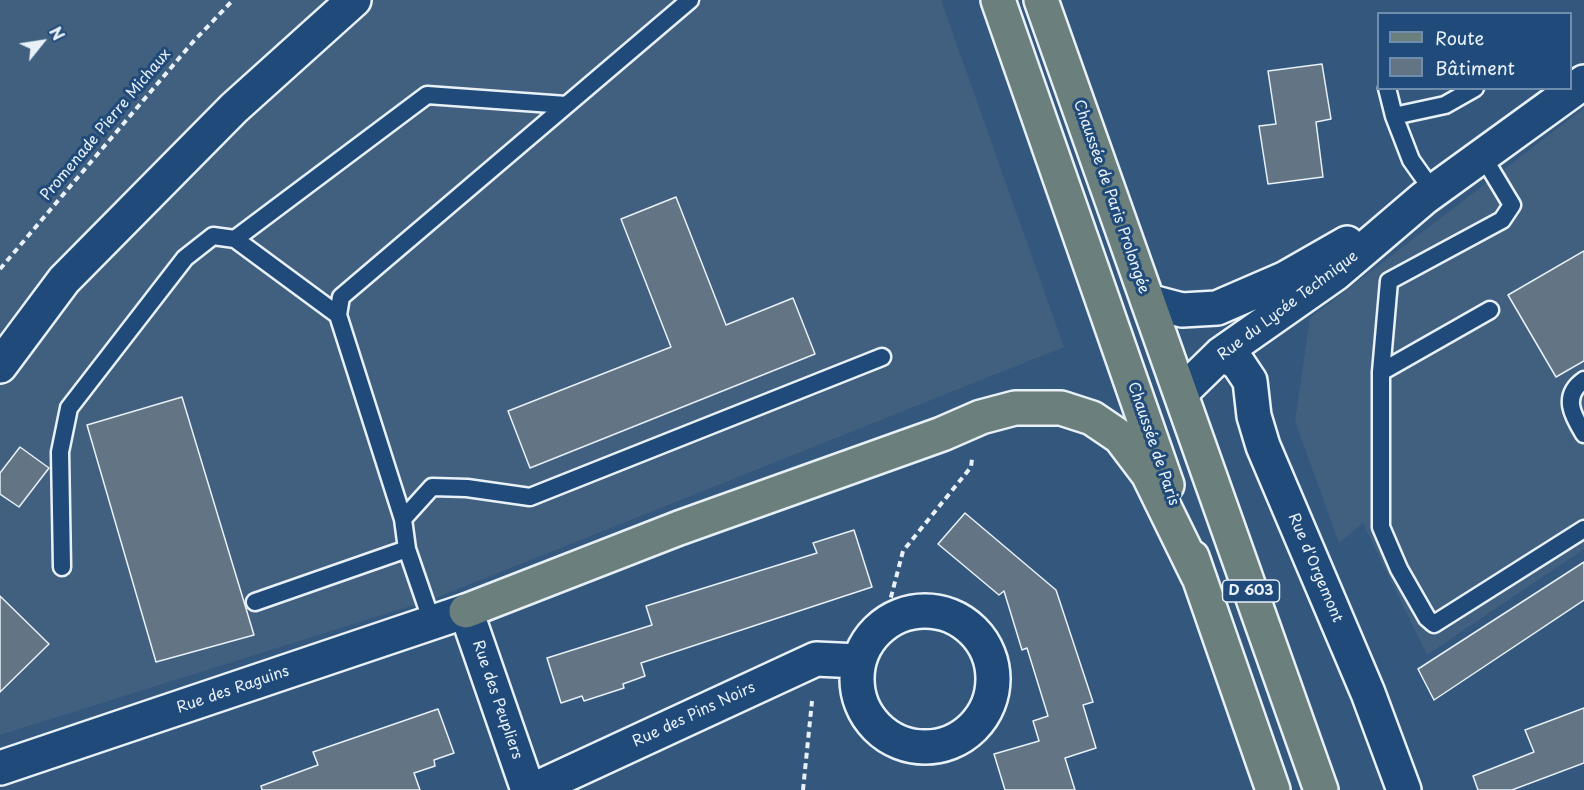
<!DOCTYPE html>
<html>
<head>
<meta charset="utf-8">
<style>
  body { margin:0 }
  #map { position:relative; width:1584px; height:790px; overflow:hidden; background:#33577d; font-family:"Playpen Sans",sans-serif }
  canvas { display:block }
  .legend { position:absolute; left:1377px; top:12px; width:195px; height:78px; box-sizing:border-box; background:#1f4a7a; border:2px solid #6f8dac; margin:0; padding:8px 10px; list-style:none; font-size:18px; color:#e8f1f8 }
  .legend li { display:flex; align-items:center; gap:12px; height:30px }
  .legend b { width:30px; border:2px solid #6f8dac }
  .north { position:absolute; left:12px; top:12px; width:60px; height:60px; -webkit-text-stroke:4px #1f4a7a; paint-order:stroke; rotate:60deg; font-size:16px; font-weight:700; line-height:24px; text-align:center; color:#e8f1f8 }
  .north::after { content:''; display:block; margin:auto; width:21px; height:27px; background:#e8f1f8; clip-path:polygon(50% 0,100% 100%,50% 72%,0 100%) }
</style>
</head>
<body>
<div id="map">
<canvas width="1584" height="790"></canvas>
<ul class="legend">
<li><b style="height:8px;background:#6b7f7c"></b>Route</li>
<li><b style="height:16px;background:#637584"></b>Bâtiment</li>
</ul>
<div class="north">N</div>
</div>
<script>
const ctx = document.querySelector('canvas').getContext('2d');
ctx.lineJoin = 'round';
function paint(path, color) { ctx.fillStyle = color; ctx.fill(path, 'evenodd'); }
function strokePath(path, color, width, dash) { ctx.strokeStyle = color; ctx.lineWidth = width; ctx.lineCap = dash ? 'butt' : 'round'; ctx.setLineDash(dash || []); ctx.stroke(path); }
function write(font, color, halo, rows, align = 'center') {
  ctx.font = font + ' "Playpen Sans",sans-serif'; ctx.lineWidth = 6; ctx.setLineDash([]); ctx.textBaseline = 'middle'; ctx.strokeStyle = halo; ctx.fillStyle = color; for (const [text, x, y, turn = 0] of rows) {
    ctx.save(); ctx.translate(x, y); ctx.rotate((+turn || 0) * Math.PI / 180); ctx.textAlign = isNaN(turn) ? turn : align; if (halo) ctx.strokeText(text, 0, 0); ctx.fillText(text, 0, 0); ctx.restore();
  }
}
paint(new Path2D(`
  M 0,0 L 941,0 L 1064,347 L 433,599 L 0,735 Z
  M 1584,108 L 1584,549 L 1427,655 L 1363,523 L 1339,543 L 1295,421 L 1310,318 Z`), '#41607f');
const building = new Path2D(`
  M 1322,64 L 1331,119 L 1316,122 L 1323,177 L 1268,184 L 1259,126 L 1276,124 L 1268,71 Z
  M 676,197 L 726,325 L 793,298 L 815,354 L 530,468 L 508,411 L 671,347 L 621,219 Z
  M 1584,251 L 1584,361 L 1556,377 L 1508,295 Z
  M 182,397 L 254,635 L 156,662 L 87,425 Z
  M 20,447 L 49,468 L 19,507 L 0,494 L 0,473 Z
  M 965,513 L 1056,590 L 1093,702 L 1083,705 L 1096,748 L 1065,758 L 1075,790 L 1005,790 L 994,754 L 1039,741 L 1033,721 L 1048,716 L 1027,648 L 1022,650 L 1004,591 L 999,595 L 938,544 Z
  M 854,530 L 872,587 L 641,663 L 645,676 L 623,684 L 624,688 L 584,701 L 582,696 L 561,703 L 547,658 L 652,625 L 646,606 L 817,553 L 813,543 Z
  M 1584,562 L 1584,600 L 1434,700 L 1418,669 Z
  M 0,596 L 49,644 L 0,692 Z
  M 1584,708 L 1584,763 L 1512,790 L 1478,790 L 1473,776 L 1534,752 L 1525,730 Z
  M 438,709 L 454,753 L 434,760 L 435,766 L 414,773 L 420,790 L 262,790 L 261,786 L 318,765 L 313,752 Z`);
paint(building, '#637584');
strokePath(building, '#e8f1f8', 1.5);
const service = new Path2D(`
  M 1387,88 L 1394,116 L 1411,160 L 1433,191
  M 1394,116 L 1445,105 L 1475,88
  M 1482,155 L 1512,205 L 1502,220 L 1389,281 L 1381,372 L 1381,527 L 1399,569 L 1427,618 L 1434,624 L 1584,529
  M 235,239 L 427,95 L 566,105
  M 1381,372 L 1490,310
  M 1584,380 C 1561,396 1573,416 1584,434
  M 403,519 L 338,315 L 341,297 L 690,0
  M 62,567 L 60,452 L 69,408 L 185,258 L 213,236 L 235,239 L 338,315
  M 255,602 L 407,549
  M 432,622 L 407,549 L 403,519 L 432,487 L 467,488 L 530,497 L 882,357`);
const minor = new Path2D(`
  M 1148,301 L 1182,310 L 1217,308 L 1284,279 L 1347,243
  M 1221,354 L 1238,363 L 1250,381 L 1254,416 L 1263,446 L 1368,693 L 1404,790
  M 1181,393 L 1221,354 L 1335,274 L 1424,198 L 1584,82
  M857 679a68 68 0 1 1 136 0a68 68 0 1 1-136 0Z
  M 0,768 L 466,611 L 528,790
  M 533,790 L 816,659 L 859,661`);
const tertiary = new Path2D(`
  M 0,366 L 64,280 L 234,108 L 354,0`);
const primary = new Path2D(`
  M 998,0 L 1167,485
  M 1041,0 L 1321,790
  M 1192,557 L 1273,790
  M 466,611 L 679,528 L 942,434 L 981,417 L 1015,408 L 1061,408 L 1092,418 L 1120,437 L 1148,474 L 1198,576`);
strokePath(service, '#e8f1f8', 21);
strokePath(minor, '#e8f1f8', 38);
strokePath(tertiary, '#e8f1f8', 38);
strokePath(primary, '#e8f1f8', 38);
strokePath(new Path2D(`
  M 0,269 L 192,43 L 233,0
  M 894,618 L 890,601 L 903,551 L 971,467 L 972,459
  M 803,790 L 812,701`), '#e8f1f8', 4, [6, 4.5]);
strokePath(service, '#1f4a7a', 16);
strokePath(minor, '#1f4a7a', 33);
strokePath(tertiary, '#1f4a7a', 33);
strokePath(primary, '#6b7f7c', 33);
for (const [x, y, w] of [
  [1251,591,57]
]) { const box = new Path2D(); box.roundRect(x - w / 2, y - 11, w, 22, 4.5); ctx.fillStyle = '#1f4a7a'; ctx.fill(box); strokePath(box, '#e8f1f8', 1.5); }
write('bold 14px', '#e8f1f8', null, [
  ["D 603",1251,591]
]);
write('15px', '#e8f1f8', '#1f4a7a', [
  ["Promenade Pierre Michaux",106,125,-50],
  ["Chaussée de Paris Prolongée",1111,197,71],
  ["Rue du Lycée Technique",1288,306,-37],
  ["Chaussée de Paris",1153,444,71],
  ["Rue d'Orgemont",1315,568,67],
  ["Rue des Raguins",233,690,-19],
  ["Rue des Peupliers",497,700,71],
  ["Rue des Pins Noirs",694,715,-25]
]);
</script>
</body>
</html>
